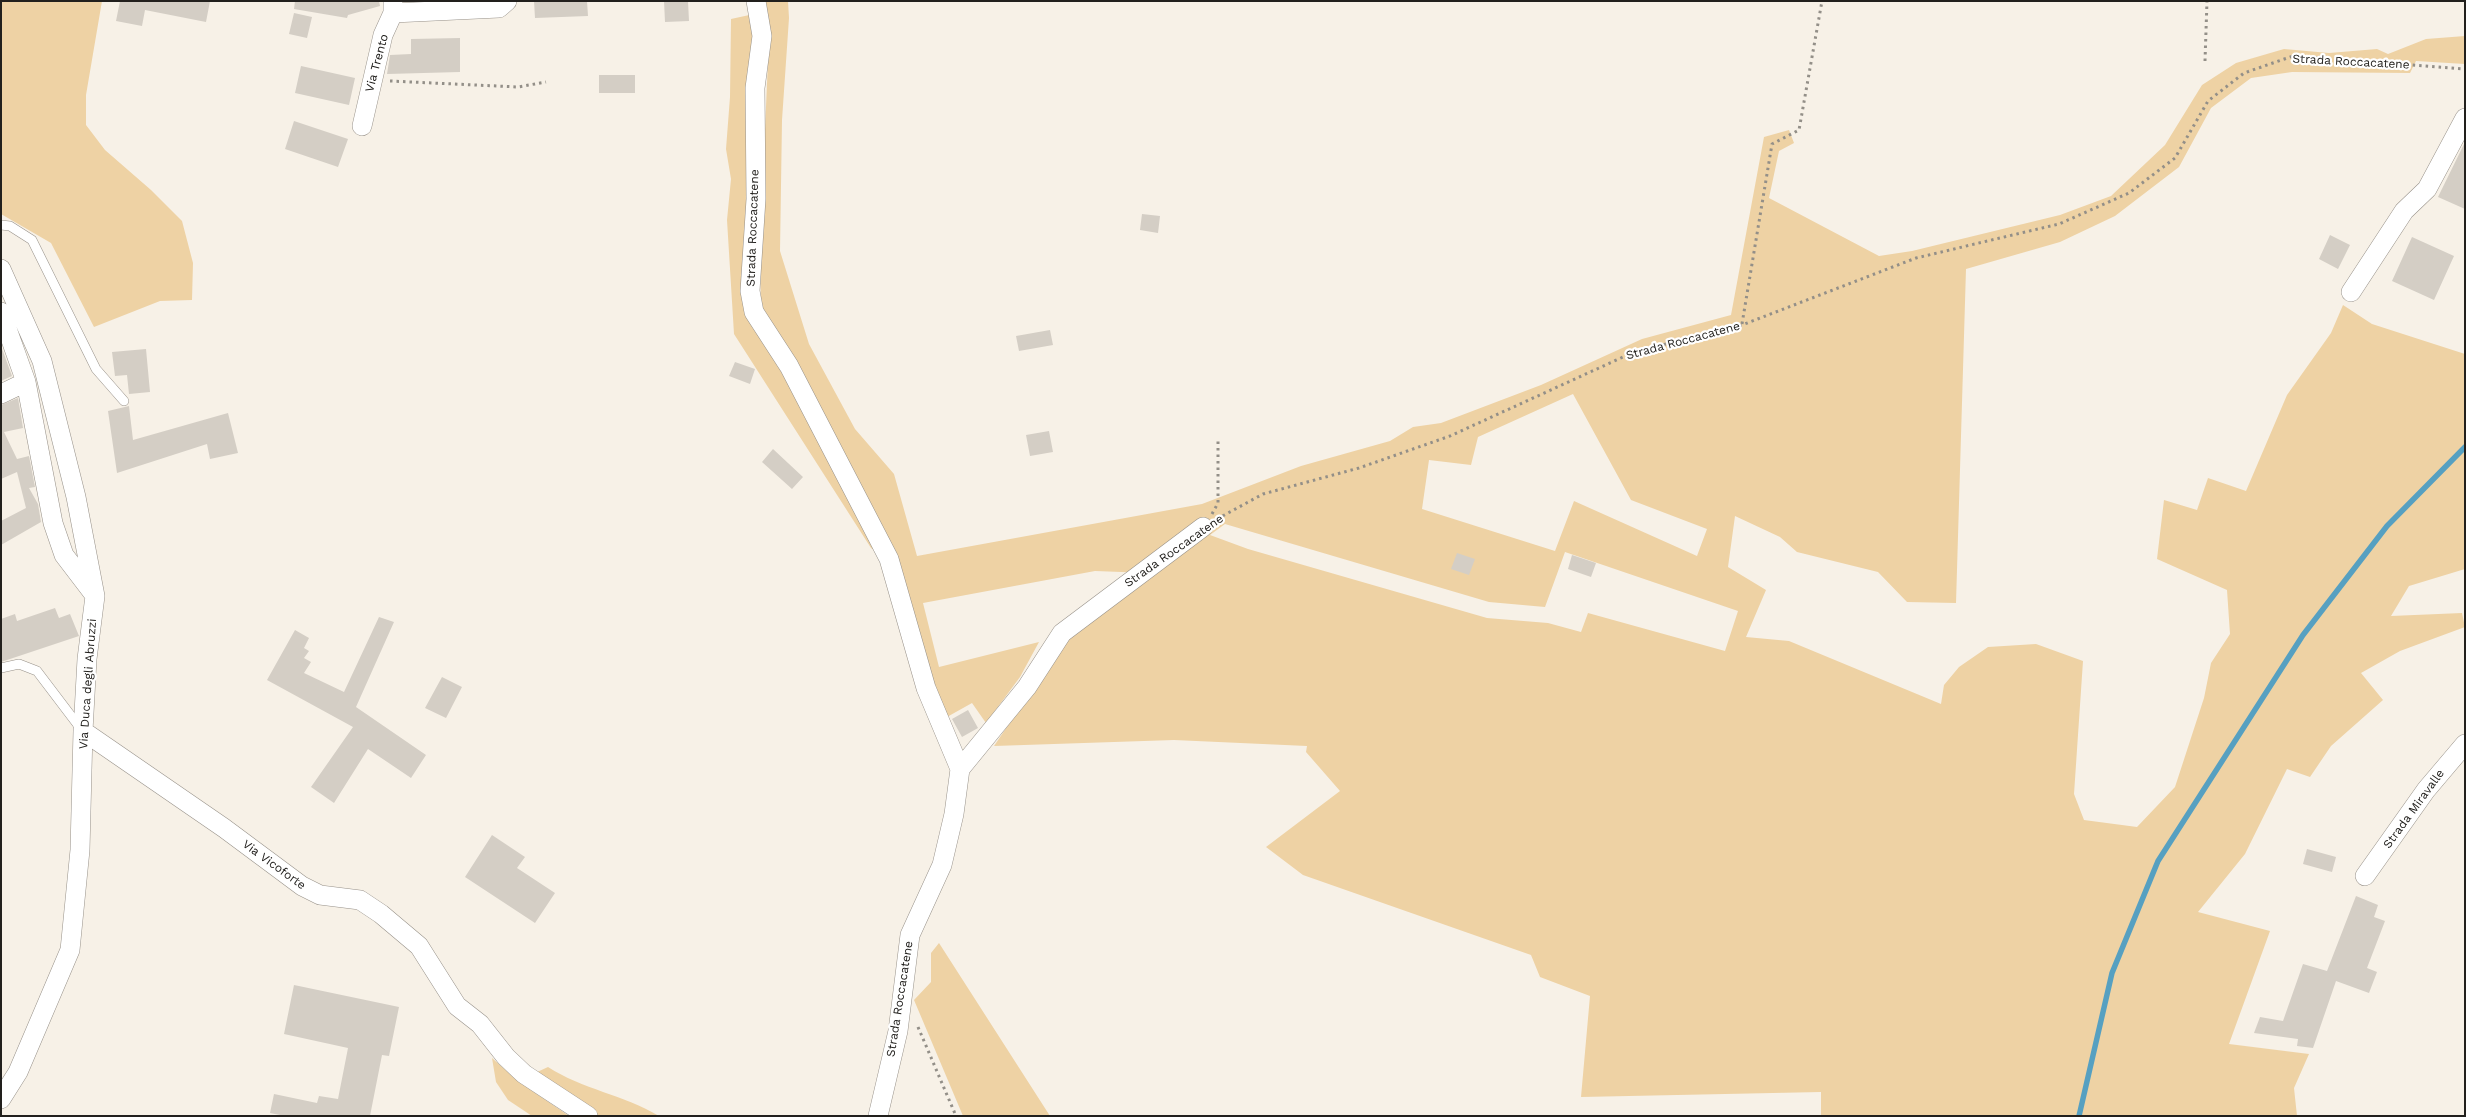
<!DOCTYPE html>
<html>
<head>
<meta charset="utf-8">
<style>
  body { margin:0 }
  #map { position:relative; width:2466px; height:1117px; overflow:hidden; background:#f7f1e7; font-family:"Work Sans",sans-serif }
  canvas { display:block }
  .frame { position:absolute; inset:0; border:2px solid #22201d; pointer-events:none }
</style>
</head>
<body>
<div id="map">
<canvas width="2466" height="1117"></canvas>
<div class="frame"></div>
</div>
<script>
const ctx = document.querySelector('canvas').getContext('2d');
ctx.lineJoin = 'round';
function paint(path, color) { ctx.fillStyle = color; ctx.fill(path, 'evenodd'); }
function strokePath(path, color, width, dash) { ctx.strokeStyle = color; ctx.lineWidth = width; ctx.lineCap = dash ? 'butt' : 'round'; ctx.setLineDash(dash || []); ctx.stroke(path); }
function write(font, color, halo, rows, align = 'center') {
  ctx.font = font + ' "Work Sans",sans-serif'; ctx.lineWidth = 4.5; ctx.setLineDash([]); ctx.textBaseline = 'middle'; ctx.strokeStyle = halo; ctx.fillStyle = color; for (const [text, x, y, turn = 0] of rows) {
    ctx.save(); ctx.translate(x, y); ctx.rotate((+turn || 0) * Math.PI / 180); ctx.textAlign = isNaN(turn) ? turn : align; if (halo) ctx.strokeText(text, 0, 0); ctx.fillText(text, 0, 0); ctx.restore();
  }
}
paint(new Path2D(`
  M 1,1 L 102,1 L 86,95 L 86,125 L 105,150 L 151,190 L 182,221 L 193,263 L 192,300 L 160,301 L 94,327 L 51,243 L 1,214 Z
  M 765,1 L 788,1 L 789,18 L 782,120 L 780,251 L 809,344 L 855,429 L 894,474 L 917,556 L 1202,504 L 1301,466 L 1390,441 L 1413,427 L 1441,423 L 1541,385 L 1642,339 L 1731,315 L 1764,137 L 1789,130 L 1794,143 L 1779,151 L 1769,198 L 1879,256 L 1912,251 L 2060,215 L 2111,196 L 2165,145 L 2202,85 L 2236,63 L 2284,49 L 2329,53 L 2377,49 L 2388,54 L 2426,39 L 2465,36 L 2465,64 L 2416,61 L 2410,73 L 2292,72 L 2251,78 L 2211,108 L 2179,167 L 2115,216 L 2060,242 L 1966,269 L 1956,603 L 1907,602 L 1878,572 L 1797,552 L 1780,537 L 1735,516 L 1728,567 L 1766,590 L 1746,637 L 1789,641 L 1941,704 L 1944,685 L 1959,667 L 1988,647 L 2036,644 L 2083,661 L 2074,794 L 2084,820 L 2137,827 L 2175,787 L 2204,698 L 2211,663 L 2230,634 L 2227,590 L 2157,559 L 2164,500 L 2197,510 L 2208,478 L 2246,491 L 2287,395 L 2331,333 L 2343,305 L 2372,324 L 2465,354 L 2465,569 L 2409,586 L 2391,616 L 2462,613 L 2465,627 L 2400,651 L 2361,673 L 2383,700 L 2331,746 L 2310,777 L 2287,769 L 2245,854 L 2198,912 L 2270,931 L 2229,1044 L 2309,1054 L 2294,1088 L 2297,1116 L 1821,1116 L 1821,1092 L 1581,1097 L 1590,996 L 1540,977 L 1531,955 L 1303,875 L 1266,847 L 1340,791 L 1306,752 L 1307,746 L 1174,740 L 994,746 L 1066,640 L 1148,573 L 1095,571 L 923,603 L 939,667 L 1039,642 L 1020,677 L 986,723 L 972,703 L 947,717 L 927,669 L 892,558 L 761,311 L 760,244 L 769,38 ZM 1573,394 L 1631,500 L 1707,529 L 1697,556 L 1574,501 L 1555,551 L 1422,509 L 1429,460 L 1471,465 L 1478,437 ZM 1225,524 L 1489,602 L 1545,607 L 1565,552 L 1738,611 L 1725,651 L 1588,613 L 1581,632 L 1548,623 L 1487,618 L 1248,549 L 1210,535 Z
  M 754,14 L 746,289 L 881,555 L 871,548 L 734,334 L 727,220 L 731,179 L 726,149 L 730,97 L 731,19 Z
  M 939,943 L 1050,1116 L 963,1116 L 914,1000 L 931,982 L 931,953 Z
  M 492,1058 L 518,1081 L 569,1116 L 532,1116 L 508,1100 L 496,1082 Z
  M 548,1067 C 582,1089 624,1095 659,1116 L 598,1116 L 535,1073 Z`), '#eed2a4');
strokePath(new Path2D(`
  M 2079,1116 L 2112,973 L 2158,861 L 2303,635 L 2387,526 L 2465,447`), '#56a0c1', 5.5);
paint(new Path2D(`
  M 120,1 L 210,1 L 206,22 L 145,10 L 142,26 L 116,21 Z
  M 295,1 L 379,1 L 380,6 L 348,15 L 347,18 L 294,9 Z
  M 534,1 L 587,1 L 588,16 L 535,18 Z
  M 664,1 L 688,1 L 689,21 L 665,22 Z
  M 294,13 L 312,17 L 307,38 L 289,34 Z
  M 460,38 L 460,72 L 387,74 L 390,55 L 411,54 L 411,39 Z
  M 301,66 L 355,78 L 349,105 L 295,93 Z
  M 599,75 L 635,75 L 635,93 L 599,93 Z
  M 294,121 L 348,139 L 338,167 L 285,149 Z
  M 2465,142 L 2465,209 L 2438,197 Z
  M 1142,214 L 1160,216 L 1158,233 L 1140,230 Z
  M 2330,235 L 2350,245 L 2338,269 L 2319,259 Z
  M 2412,237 L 2454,256 L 2434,300 L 2392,281 Z
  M 1050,330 L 1053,345 L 1019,351 L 1016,336 Z
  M 1,346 L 12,376 L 1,381 Z
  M 146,349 L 150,392 L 129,394 L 127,375 L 115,376 L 112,352 Z
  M 735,362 L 755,369 L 750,384 L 729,376 Z
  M 18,398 L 23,428 L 4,432 L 17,459 L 29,456 L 35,487 L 29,488 L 38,504 L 41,522 L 1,545 L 1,521 L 26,508 L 17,472 L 1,479 L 1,405 Z
  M 129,406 L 133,440 L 228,413 L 238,453 L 210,459 L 207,444 L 117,473 L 108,411 Z
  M 1049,431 L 1053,452 L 1030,456 L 1026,435 Z
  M 773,449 L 803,477 L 792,489 L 762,462 Z
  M 1457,553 L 1475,559 L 1469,575 L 1451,569 Z
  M 1572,555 L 1596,563 L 1591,577 L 1568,569 Z
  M 55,608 L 59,618 L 70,614 L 79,636 L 1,662 L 1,619 L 15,614 L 17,621 Z
  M 379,617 L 394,622 L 356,707 L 426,755 L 411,778 L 368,749 L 334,803 L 311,787 L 353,727 L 267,680 L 295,630 L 309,638 L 304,648 L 309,651 L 304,658 L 311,662 L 304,673 L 344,692 Z
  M 442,677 L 462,687 L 446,718 L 425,708 Z
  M 968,710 L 978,728 L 962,737 L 952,719 Z
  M 492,835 L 525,857 L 517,868 L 555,893 L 535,923 L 465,877 Z
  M 2307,849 L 2336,857 L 2332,872 L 2303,864 Z
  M 2356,896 L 2378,905 L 2374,917 L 2385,921 L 2367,968 L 2377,972 L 2369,993 L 2336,981 L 2313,1048 L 2297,1046 L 2298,1039 L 2254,1033 L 2260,1017 L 2283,1021 L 2303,964 L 2327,971 Z
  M 294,985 L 399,1007 L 389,1056 L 382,1055 L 370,1116 L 285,1116 L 270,1113 L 274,1094 L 317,1103 L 319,1096 L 338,1099 L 348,1048 L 284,1034 Z`), '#d4cec5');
const service = new Path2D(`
  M 1,225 L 10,226 L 32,240 L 96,369 L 124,401
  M 1,668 L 19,664 L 37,671 L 81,729`);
const minor = new Path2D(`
  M 756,1 L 762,36 L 755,88 L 756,199 L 750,291 L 754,312 L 789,366 L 889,559 L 926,688 L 960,769 L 954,814 L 942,865 L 910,935 L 898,1031 L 878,1116
  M 393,13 L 499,8 L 507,1
  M 362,126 L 383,35 L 393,13 L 393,1
  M 1,269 L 42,361 L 76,497 L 95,596 L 87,659 L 83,731 L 80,850 L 70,950 L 18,1072 L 1,1099
  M 2351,292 L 2404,211 L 2427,189 L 2465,118
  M 1,312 L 26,382 L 53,523 L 64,555 L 93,593
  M 1,394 L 26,382
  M 83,731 L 224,828 L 302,886 L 320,895 L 360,900 L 381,914 L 419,946 L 457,1006 L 480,1024 L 506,1057 L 524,1074 L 588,1116
  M 960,769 L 1027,687 L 1062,633 L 1203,527
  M 2365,876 L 2426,790 L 2465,744`);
strokePath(service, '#979189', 10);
strokePath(minor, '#979189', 20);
strokePath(new Path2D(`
  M 2205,61 L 2207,1
  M 390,81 L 518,87 L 546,82
  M 1742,324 L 1772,144 L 1799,130 L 1822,1
  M 1212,514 L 1218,503 L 1218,440
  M 1217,519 L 1263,494 L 1359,468 L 1450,436 L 1634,352 L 1742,325 L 1916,258 L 2059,224 L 2129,193 L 2175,158 L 2208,101 L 2244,73 L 2293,56 L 2465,69
  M 918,1027 L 956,1116`), '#938f88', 3, [2.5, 4]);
strokePath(service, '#fff', 9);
strokePath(minor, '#fff', 19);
write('12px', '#22201d', '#fff', [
  ["Strada Roccacatene",2351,62,3],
  ["Via Trento",377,63,-75],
  ["Strada Roccacatene",753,228,-88],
  ["Strada Roccacatene",1683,341,-15],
  ["Strada Roccacatene",1174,551,-35],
  ["Via Duca degli Abruzzi",88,684,-86],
  ["Strada Miravalle",2414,809,-54],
  ["Via Vicoforte",274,865,36],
  ["Strada Roccacatene",900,999,-81]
]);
</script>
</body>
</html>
